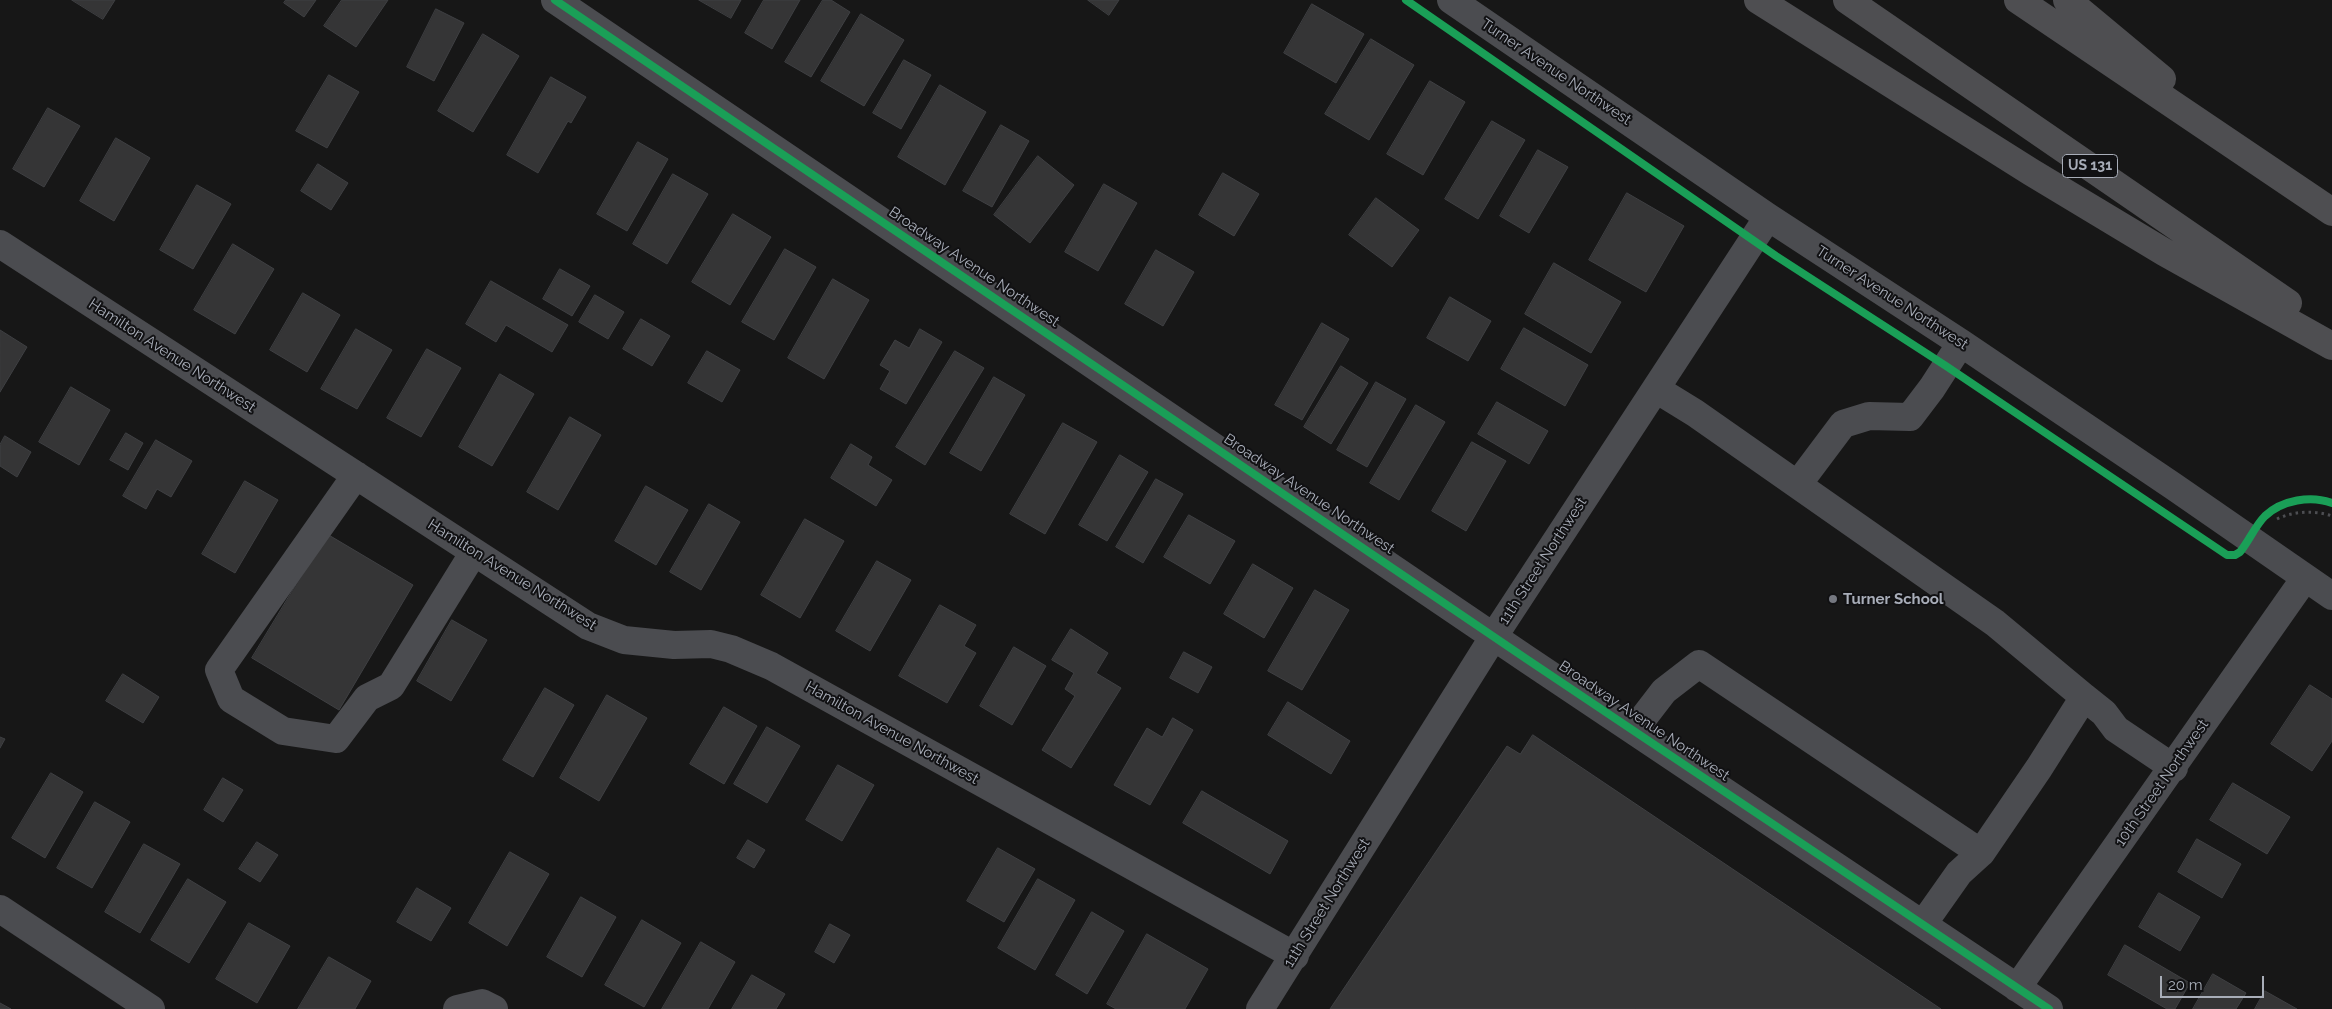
<!DOCTYPE html>
<html>
<head>
<meta charset="utf-8">
<style>
  body { margin:0 }
  #map { position:relative; width:2332px; height:1009px; overflow:hidden; background:#171717; font-family:Raleway,sans-serif }
  canvas { display:block }
  .scale { position:absolute; left:2160px; top:976px; width:104px; height:22px; box-sizing:border-box; border:2px solid #a8adb8; border-top:0; padding-left:6px; font-size:15px; line-height:18px; white-space:nowrap; color:#a8adb8; -webkit-text-stroke:4px #111113; paint-order:stroke }
</style>
</head>
<body>
<div id="map">
<canvas width="2332" height="1009"></canvas>
<div class="scale">20 m</div>
</div>
<script>
const ctx = document.querySelector('canvas').getContext('2d');
ctx.lineJoin = 'round';
function paint(path, color) { ctx.fillStyle = color; ctx.fill(path, 'evenodd'); }
function strokePath(path, color, width, dash) { ctx.strokeStyle = color; ctx.lineWidth = width; ctx.lineCap = dash ? 'butt' : 'round'; ctx.setLineDash(dash || []); ctx.stroke(path); }
function write(font, color, halo, rows, align = 'center') {
  ctx.font = font + ' Raleway,sans-serif'; ctx.lineWidth = 4; ctx.setLineDash([]); ctx.textBaseline = 'middle'; ctx.strokeStyle = halo; ctx.fillStyle = color; for (const [text, x, y, turn = 0] of rows) {
    ctx.save(); ctx.translate(x, y); ctx.rotate((+turn || 0) * Math.PI / 180); ctx.textAlign = isNaN(turn) ? turn : align; if (halo) ctx.strokeText(text, 0, 0); ctx.fillText(text, 0, 0); ctx.restore();
  }
}
const building = new Path2D(`
  M 72,0 L 115,0 L 103,19 Z
  M 286,0 L 316,0 L 304,17 L 284,3 Z
  M 342,0 L 388,0 L 356,47 L 324,26 Z
  M 699,0 L 741,0 L 731,18 Z
  M 764,0 L 800,0 L 772,49 L 745,33 Z
  M 823,0 L 831,0 L 850,12 L 811,77 L 785,62 Z
  M 1088,0 L 1119,0 L 1109,15 Z
  M 1312,4 L 1364,34 L 1336,83 L 1284,53 Z
  M 436,9 L 464,23 L 434,81 L 407,67 Z
  M 861,14 L 904,40 L 864,106 L 821,81 Z
  M 483,34 L 519,56 L 473,132 L 438,111 Z
  M 1371,39 L 1414,65 L 1369,140 L 1325,114 Z
  M 904,60 L 931,75 L 901,129 L 873,113 Z
  M 329,75 L 359,92 L 327,148 L 296,131 Z
  M 551,77 L 586,97 L 571,123 L 568,121 L 538,173 L 507,155 Z
  M 1430,81 L 1465,102 L 1423,175 L 1387,154 Z
  M 940,85 L 986,112 L 945,185 L 898,157 Z
  M 48,108 L 80,126 L 44,187 L 13,169 Z
  M 1492,121 L 1525,140 L 1478,219 L 1445,199 Z
  M 1001,125 L 1029,141 L 992,207 L 963,191 Z
  M 116,138 L 150,158 L 114,221 L 80,201 Z
  M 638,142 L 668,159 L 627,231 L 597,214 Z
  M 1538,150 L 1568,167 L 1529,233 L 1500,216 Z
  M 1038,156 L 1074,185 L 1030,243 L 994,215 Z
  M 318,164 L 348,183 L 331,210 L 301,191 Z
  M 1223,173 L 1259,194 L 1234,236 L 1199,215 Z
  M 673,174 L 708,194 L 667,264 L 633,244 Z
  M 1104,184 L 1137,203 L 1098,271 L 1065,252 Z
  M 197,185 L 231,204 L 193,269 L 160,250 Z
  M 1627,193 L 1684,226 L 1646,292 L 1589,260 Z
  M 1376,198 L 1419,230 L 1392,267 L 1349,235 Z
  M 733,214 L 771,237 L 730,305 L 692,282 Z
  M 233,244 L 274,269 L 235,334 L 194,310 Z
  M 785,249 L 816,267 L 774,340 L 742,322 Z
  M 1156,250 L 1194,272 L 1163,326 L 1125,304 Z
  M 1554,263 L 1621,302 L 1591,353 L 1525,314 Z
  M 560,269 L 590,286 L 572,316 L 543,299 Z
  M 833,279 L 869,300 L 824,379 L 788,358 Z
  M 491,281 L 568,325 L 552,352 L 506,325 L 496,342 L 466,324 Z
  M 303,293 L 340,315 L 307,372 L 270,350 Z
  M 595,295 L 624,312 L 608,339 L 579,322 Z
  M 1450,297 L 1491,321 L 1468,361 L 1427,338 Z
  M 641,319 L 670,336 L 652,366 L 623,349 Z
  M 1322,323 L 1349,339 L 1302,420 L 1275,405 Z
  M 1524,328 L 1588,365 L 1565,406 L 1501,369 Z
  M 356,329 L 392,350 L 357,409 L 321,389 Z
  M 920,329 L 942,342 L 906,404 L 880,389 L 890,371 L 880,365 L 895,340 L 909,348 Z
  M 0,330 L 27,347 L 0,392 Z
  M 427,349 L 461,368 L 421,437 L 387,418 Z
  M 707,351 L 740,370 L 722,402 L 688,383 Z
  M 955,351 L 984,368 L 925,465 L 896,447 Z
  M 1341,366 L 1368,383 L 1331,444 L 1304,427 Z
  M 500,374 L 534,394 L 492,466 L 459,447 Z
  M 994,377 L 1025,395 L 981,471 L 950,453 Z
  M 1376,382 L 1406,399 L 1367,467 L 1337,450 Z
  M 71,387 L 110,410 L 79,465 L 39,442 Z
  M 1497,402 L 1548,431 L 1529,464 L 1478,434 Z
  M 1416,405 L 1445,422 L 1399,500 L 1370,483 Z
  M 570,417 L 601,435 L 558,510 L 527,492 Z
  M 1063,423 L 1097,442 L 1045,534 L 1010,514 Z
  M 126,433 L 143,443 L 128,470 L 110,460 Z
  M 5,436 L 31,452 L 17,477 L 0,466 L 0,445 Z
  M 156,440 L 192,461 L 171,497 L 157,489 L 146,509 L 123,496 Z
  M 1472,442 L 1506,461 L 1466,531 L 1432,511 Z
  M 851,444 L 872,457 L 868,465 L 892,480 L 876,506 L 831,478 Z
  M 1120,455 L 1148,472 L 1107,541 L 1079,525 Z
  M 1156,479 L 1183,494 L 1143,563 L 1116,547 Z
  M 245,481 L 278,500 L 235,573 L 202,554 Z
  M 646,486 L 688,510 L 656,565 L 615,541 Z
  M 709,504 L 740,522 L 701,590 L 670,572 Z
  M 1189,515 L 1235,541 L 1210,584 L 1164,557 Z
  M 805,519 L 844,541 L 800,618 L 761,595 Z
  M 327,534 L 413,585 L 339,710 L 252,658 Z
  M 877,561 L 911,580 L 870,651 L 836,631 Z
  M 1253,564 L 1293,588 L 1264,638 L 1224,614 Z
  M 1315,590 L 1349,610 L 1302,690 L 1268,671 Z
  M 940,605 L 976,625 L 964,646 L 976,653 L 947,703 L 899,676 Z
  M 452,620 L 487,640 L 451,701 L 417,681 Z
  M 1071,629 L 1108,653 L 1096,673 L 1121,688 L 1071,768 L 1042,750 L 1075,696 L 1065,689 L 1074,673 L 1052,660 Z
  M 1014,647 L 1046,666 L 1012,725 L 980,706 Z
  M 1184,652 L 1212,667 L 1198,693 L 1170,678 Z
  M 123,674 L 159,697 L 143,723 L 106,701 Z
  M 2310,685 L 2332,699 L 2332,741 L 2312,771 L 2271,744 Z
  M 545,688 L 574,705 L 533,777 L 503,760 Z
  M 607,695 L 647,718 L 599,801 L 560,778 Z
  M 1288,702 L 1350,741 L 1331,774 L 1268,735 Z
  M 724,707 L 757,726 L 724,784 L 690,764 Z
  M 1173,718 L 1193,730 L 1150,805 L 1114,785 L 1147,728 L 1162,737 Z
  M 767,727 L 800,746 L 767,803 L 734,784 Z
  M 1533,735 L 1941,1009 L 1330,1009 L 1507,746 L 1520,754 Z
  M 0,737 L 5,739 L 0,748 Z
  M 838,765 L 874,785 L 842,841 L 806,820 Z
  M 51,773 L 83,792 L 45,858 L 12,838 Z
  M 223,778 L 243,790 L 223,822 L 204,810 Z
  M 2233,783 L 2290,817 L 2267,854 L 2210,820 Z
  M 1202,791 L 1288,841 L 1270,874 L 1183,823 Z
  M 95,802 L 130,822 L 92,888 L 57,868 Z
  M 2197,839 L 2241,864 L 2222,898 L 2178,872 Z
  M 748,840 L 765,850 L 754,868 L 737,858 Z
  M 257,842 L 278,855 L 260,882 L 239,869 Z
  M 144,844 L 180,864 L 140,933 L 105,912 Z
  M 998,848 L 1035,869 L 1004,922 L 967,901 Z
  M 510,852 L 549,874 L 507,946 L 469,923 Z
  M 188,879 L 226,902 L 189,963 L 151,940 Z
  M 1038,879 L 1075,900 L 1035,970 L 998,948 Z
  M 417,888 L 451,908 L 431,941 L 397,922 Z
  M 2159,893 L 2200,917 L 2180,951 L 2139,927 Z
  M 581,897 L 616,917 L 582,977 L 547,957 Z
  M 1092,912 L 1124,931 L 1087,994 L 1056,975 Z
  M 642,920 L 681,943 L 644,1007 L 605,985 Z
  M 249,923 L 290,946 L 257,1003 L 216,979 Z
  M 830,924 L 850,935 L 834,963 L 815,952 Z
  M 1147,934 L 1208,969 L 1185,1009 L 1116,1009 L 1107,1004 Z
  M 701,942 L 735,962 L 708,1009 L 662,1009 Z
  M 2125,945 L 2190,983 L 2175,1009 L 2167,1009 L 2108,975 Z
  M 329,957 L 371,981 L 355,1009 L 298,1009 Z
  M 2213,974 L 2246,993 L 2236,1009 L 2193,1009 Z
  M 752,975 L 785,994 L 776,1009 L 732,1009 Z
  M 2265,991 L 2297,1009 L 2255,1009 Z
  M 0,1003 L 11,1009 L 0,1009 Z`);
paint(building, '#353536');
strokePath(building, '#3f4043', 1);
strokePath(new Path2D(`
  M 2277,519 C 2294,511 2314,510 2332,516`), '#4d4e52', 3, [2.5, 4]);
strokePath(new Path2D(`
  M 555,0 L 1528,660 L 2049,1009
  M 1451,0 L 1768,217 L 1961,343 L 2173,486 L 2332,596
  M 0,244 L 588,626 L 624,640 L 674,645 L 711,644 L 731,649 L 771,666 L 1295,956
  M 1656,389 L 1695,413 L 1995,623 L 2084,697
  M 356,475 L 219,670 L 231,699 L 283,731 L 336,739 L 367,698 L 391,686 L 474,552
  M 1798,484 L 1843,424 L 1869,416 L 1910,417 L 1932,388 L 1961,343
  M 1634,730 L 1664,691 L 1699,664 L 1981,853 L 1959,873 L 1923,924
  M 1981,853 L 2039,768 L 2084,697 L 2104,713 L 2116,729 L 2174,768
  M 0,909 L 151,1009
  M 2017,988 L 2305,578
  M 457,1009 L 482,1003 L 494,1009
  M 1260,1009 L 1494,636 L 1768,217`), '#4b4c50', 28);
strokePath(new Path2D(`
  M 1758,0 L 2031,172 L 2164,252 L 2332,346
  M 1847,0 L 2288,303
  M 2018,0 L 2332,212
  M 2067,0 L 2162,79`), '#4e4e51', 28);
strokePath(new Path2D(`
  M 555,0 L 1528,660 L 2049,1009
  M 1406,0 L 1776,256 L 1946,366 L 2227,555 L 2235,555 L 2240,552 C 2249,541 2255,526 2265,516 C 2282,500 2311,495 2332,503`), '#1a9f57', 8);
for (const [x, y, r, color] of [
  [1833,599,5,"#757880"]
]) { const dot = new Path2D(); dot.arc(x, y, r, 0, 2 * Math.PI); ctx.fillStyle = color; ctx.fill(dot); strokePath(dot, '#111113', 2); }
for (const [x, y, w] of [
  [2090,166,55]
]) { const box = new Path2D(); box.roundRect(x - w / 2, y - 11.5, w, 23, 4); ctx.fillStyle = '#111113'; ctx.fill(box); strokePath(box, '#a8adb8', 1); }
write('bold 14px', '#a8adb8', null, [
  ["US 131",2090,166]
]);
write('15px', '#a8adb8', '#111113', [
  ["Turner Avenue Northwest",1556,72,34],
  ["Broadway Avenue Northwest",974,267,34],
  ["Turner Avenue Northwest",1892,298,33],
  ["Hamilton Avenue Northwest",172,356,33],
  ["Broadway Avenue Northwest",1309,494,34],
  ["11th Street Northwest",1543,561,-57],
  ["Hamilton Avenue Northwest",512,575,32],
  ["Broadway Avenue Northwest",1644,721,34],
  ["Hamilton Avenue Northwest",892,733,29],
  ["10th Street Northwest",2162,783,-55],
  ["11th Street Northwest",1327,903,-58]
]);
write('bold 15px', '#a8adb8', '#111113', [
  ["Turner School",1843,599]
], 'left');
</script>
</body>
</html>
